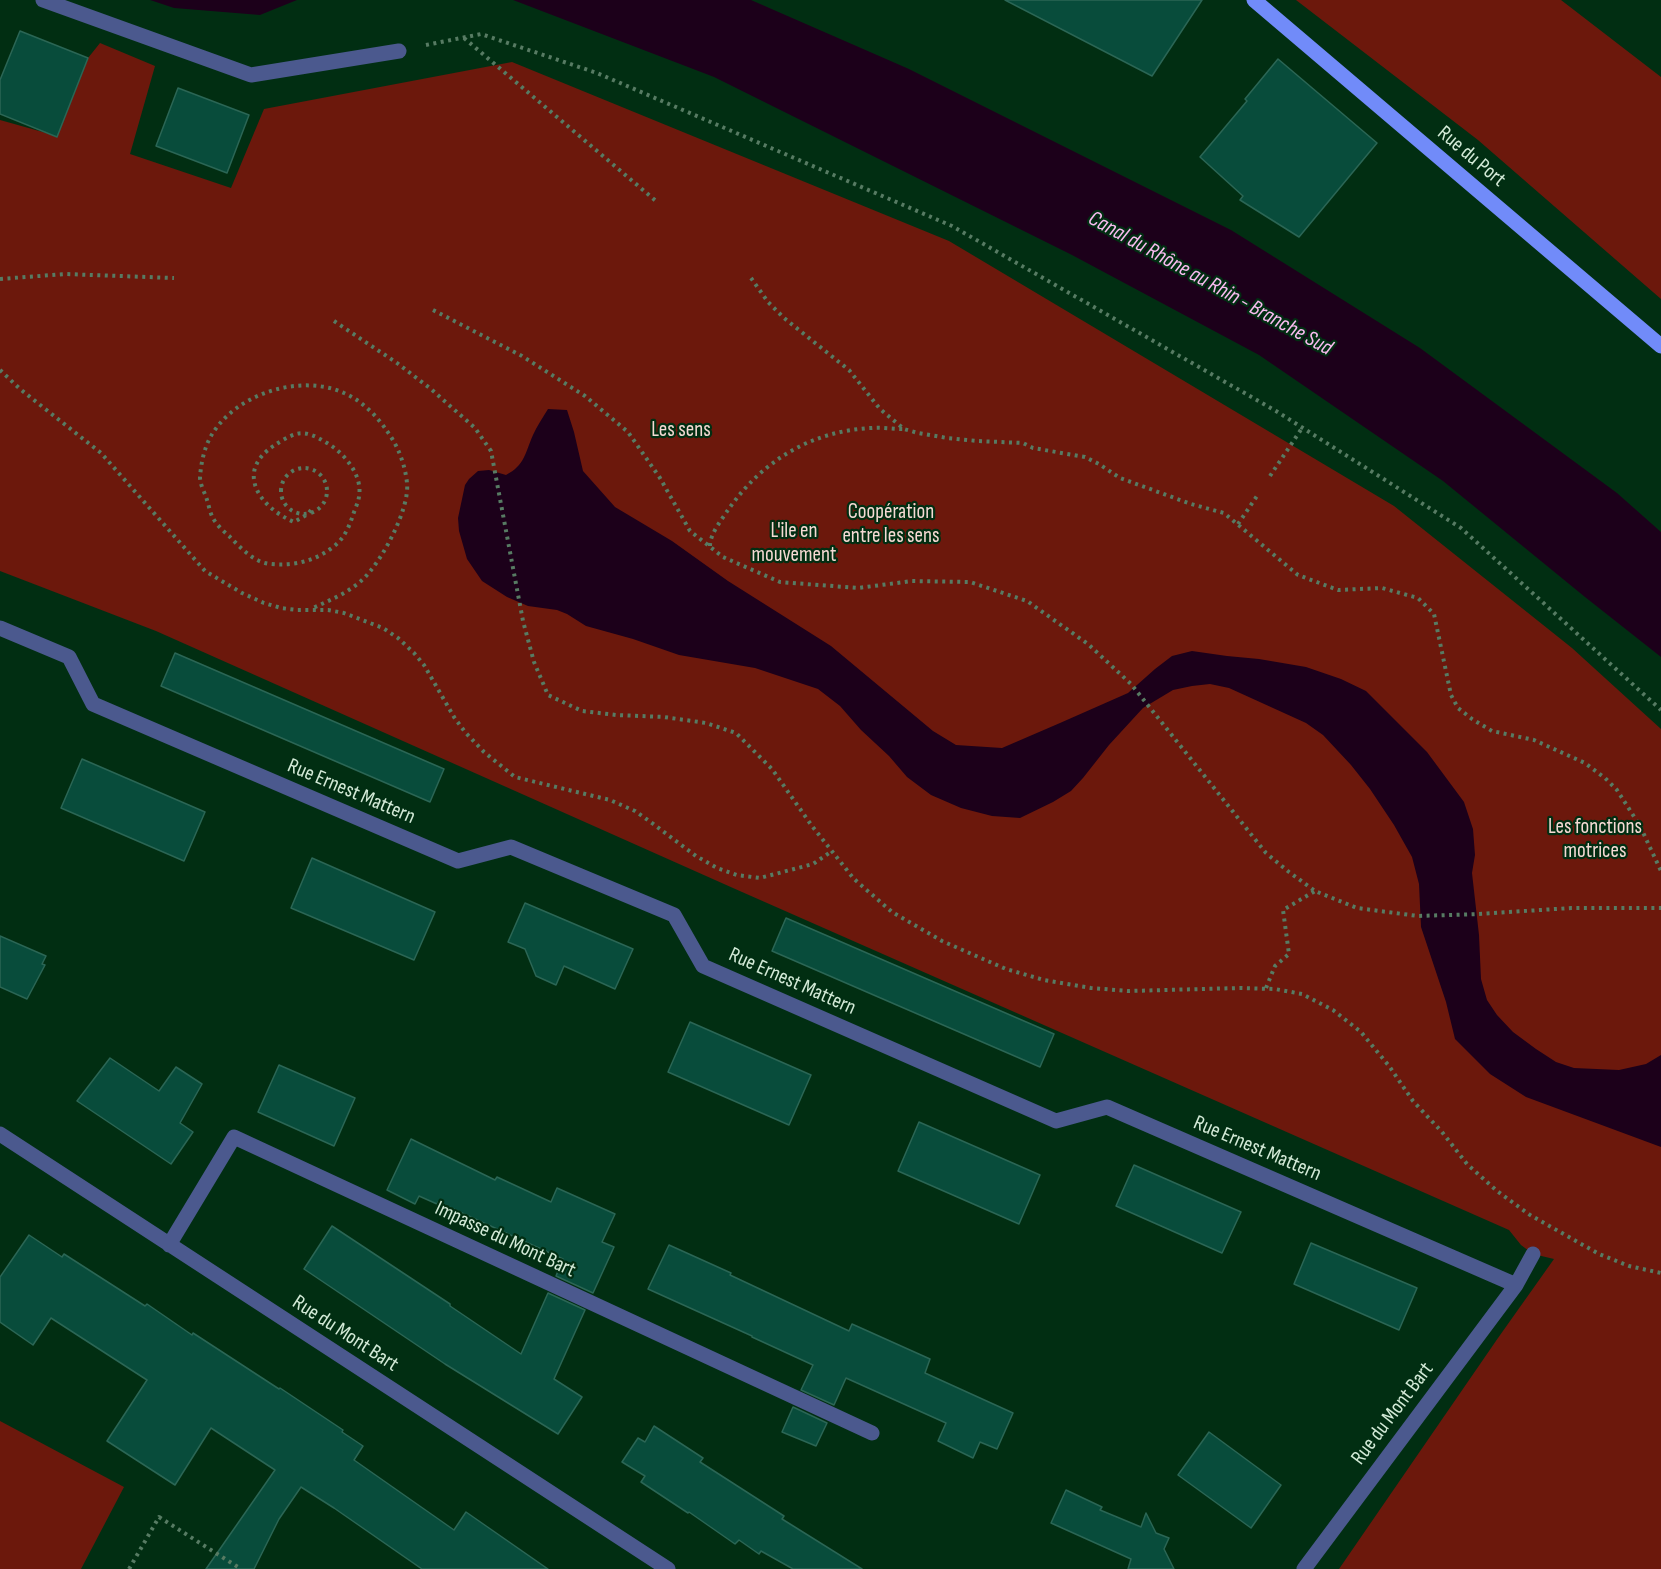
<!DOCTYPE html>
<html>
<head>
<meta charset="utf-8">
<style>
  body { margin:0 }
  canvas { display:block; background:#012e12 }
</style>
</head>
<body>
<canvas width="1661" height="1569"></canvas>
<script>
const ctx = document.querySelector('canvas').getContext('2d');
ctx.lineJoin = 'round';
function paint(path, color) { ctx.fillStyle = color; ctx.fill(path, 'evenodd'); }
function strokePath(path, color, width, dash) { ctx.strokeStyle = color; ctx.lineWidth = width; ctx.lineCap = dash ? 'butt' : 'round'; ctx.setLineDash(dash || []); ctx.stroke(path); }
function write(font, color, halo, rows, align = 'center') {
  ctx.font = font + ' "Sofia Sans Condensed",sans-serif'; ctx.lineWidth = 4.5; ctx.setLineDash([]); ctx.textBaseline = 'middle'; ctx.strokeStyle = halo; ctx.fillStyle = color; for (const [text, x, y, turn = 0] of rows) {
    ctx.save(); ctx.translate(x, y); ctx.rotate((+turn || 0) * Math.PI / 180); ctx.textAlign = isNaN(turn) ? turn : align; if (halo) ctx.strokeText(text, 0, 0); ctx.fillText(text, 0, 0); ctx.restore();
  }
}
paint(new Path2D(`
  M 1296,0 L 1561,0 L 1661,77 L 1661,299 L 1478,140 Z
  M 100,43 L 155,66 L 130,154 L 231,188 L 264,109 L 512,62 L 949,241 L 1394,506 L 1572,648 L 1661,729 L 1661,1569 L 1339,1569 L 1498,1338 L 1554,1259 L 1533,1254 L 1521,1245 L 1509,1230 L 733,888 L 156,631 L 0,571 L 0,120 L 57,136 L 88,58 Z
  M 0,1421 L 124,1487 L 81,1569 L 0,1569 Z`), '#6c180c');
paint(new Path2D(`
  M 150,0 L 297,0 L 260,15 L 174,8 Z
  M 513,0 L 751,0 L 909,69 L 1231,230 L 1420,348 L 1617,493 L 1661,532 L 1661,657 L 1585,597 L 1443,481 L 1259,355 L 1072,255 L 714,77 Z
  M 548,409 L 567,410 L 574,432 L 583,471 L 615,507 L 672,541 L 728,581 L 831,646 L 933,731 L 956,745 L 1002,748 L 1060,723 L 1128,693 L 1155,669 L 1172,656 L 1192,651 L 1227,656 L 1259,659 L 1306,667 L 1341,679 L 1366,691 L 1427,752 L 1464,802 L 1473,829 L 1475,855 L 1472,873 L 1479,935 L 1481,979 L 1487,1000 L 1497,1015 L 1513,1032 L 1536,1049 L 1556,1062 L 1574,1068 L 1619,1070 L 1646,1064 L 1661,1055 L 1661,1147 L 1526,1097 L 1490,1074 L 1455,1039 L 1446,1002 L 1421,927 L 1419,884 L 1412,857 L 1394,825 L 1370,789 L 1351,765 L 1323,735 L 1306,723 L 1229,688 L 1210,684 L 1192,686 L 1173,690 L 1143,708 L 1109,745 L 1083,778 L 1071,791 L 1053,802 L 1020,818 L 992,816 L 961,808 L 931,795 L 907,777 L 889,756 L 861,730 L 840,706 L 818,689 L 755,668 L 679,655 L 633,639 L 586,626 L 567,614 L 557,610 L 528,606 L 507,597 L 482,581 L 467,559 L 459,531 L 458,518 L 465,485 L 469,479 L 478,471 L 489,470 L 506,475 C 525,465 525,453 533,435 C 537,426 543,417 548,409 Z`), '#1c001a');
const building = new Path2D(`
  M 1005,0 L 1202,0 L 1152,76 Z
  M 20,31 L 88,58 L 57,137 L 0,114 L 0,80 Z
  M 1278,59 L 1377,143 L 1299,237 L 1240,200 L 1243,196 L 1200,157 L 1247,101 L 1245,99 Z
  M 178,88 L 249,115 L 227,173 L 156,146 Z
  M 175,653 L 444,769 L 430,802 L 161,686 Z
  M 82,759 L 205,812 L 184,861 L 61,808 Z
  M 312,858 L 435,912 L 414,960 L 291,908 Z
  M 525,903 L 633,949 L 615,989 L 564,966 L 556,985 L 536,976 L 525,949 L 508,942 Z
  M 786,918 L 1054,1034 L 1040,1067 L 772,951 Z
  M 0,936 L 46,956 L 42,964 L 45,965 L 27,999 L 0,987 Z
  M 690,1022 L 811,1075 L 789,1125 L 668,1072 Z
  M 110,1058 L 159,1091 L 176,1067 L 202,1084 L 180,1123 L 193,1132 L 171,1164 L 77,1101 Z
  M 279,1065 L 355,1098 L 334,1146 L 258,1112 Z
  M 919,1122 L 1040,1175 L 1019,1224 L 898,1171 Z
  M 411,1139 L 495,1180 L 497,1177 L 551,1202 L 557,1188 L 615,1214 L 602,1242 L 614,1247 L 593,1293 L 556,1276 L 563,1259 L 438,1202 L 437,1204 L 419,1196 L 415,1204 L 387,1190 Z
  M 1134,1165 L 1241,1212 L 1222,1253 L 1116,1206 Z
  M 332,1226 L 450,1304 L 450,1306 L 521,1354 L 548,1293 L 585,1310 L 554,1379 L 582,1397 L 558,1434 L 445,1364 L 304,1269 Z
  M 29,1235 L 62,1257 L 64,1254 L 145,1306 L 147,1304 L 192,1335 L 193,1333 L 279,1389 L 280,1388 L 343,1430 L 342,1432 L 363,1446 L 354,1460 L 454,1530 L 466,1512 L 548,1569 L 422,1569 L 334,1508 L 301,1487 L 279,1519 L 254,1569 L 206,1569 L 275,1470 L 211,1428 L 175,1485 L 107,1441 L 147,1380 L 51,1318 L 33,1345 L 0,1322 L 0,1277 Z
  M 1311,1243 L 1417,1288 L 1399,1330 L 1294,1284 Z
  M 669,1245 L 731,1273 L 730,1275 L 849,1331 L 852,1324 L 930,1359 L 925,1373 L 1013,1413 L 997,1449 L 980,1442 L 973,1458 L 938,1441 L 946,1423 L 846,1378 L 834,1405 L 801,1390 L 813,1365 L 752,1337 L 752,1336 L 648,1289 Z
  M 793,1407 L 827,1423 L 816,1446 L 782,1432 Z
  M 654,1426 L 703,1458 L 700,1462 L 784,1516 L 782,1519 L 862,1569 L 793,1569 L 761,1551 L 759,1554 L 739,1540 L 735,1544 L 689,1512 L 688,1513 L 641,1482 L 645,1476 L 622,1462 L 638,1438 L 645,1442 Z
  M 1209,1432 L 1281,1485 L 1251,1528 L 1178,1475 Z
  M 1066,1490 L 1102,1507 L 1100,1510 L 1141,1527 L 1146,1513 L 1156,1533 L 1169,1538 L 1164,1549 L 1174,1569 L 1128,1569 L 1131,1559 L 1051,1523 Z`);
paint(building, '#084c3b');
strokePath(building, '#2b6655', 1.5);
strokePath(new Path2D(`
  M 464,38 L 656,201
  M 426,45 L 481,34 L 597,73 L 952,226 L 1276,411 L 1461,528 L 1661,710
  M 751,278 L 768,302 L 784,318 L 849,370 L 880,409 L 904,429 L 918,433 L 947,438 L 978,441 L 1023,443 L 1033,448 L 1085,457 L 1099,464 L 1120,478 L 1191,504 L 1224,513 L 1298,575 L 1338,590 L 1382,588 L 1418,598 L 1434,614 L 1451,695 L 1458,708 L 1472,719 L 1492,731 L 1534,740 L 1585,763 L 1605,778 L 1617,790 L 1640,826 L 1661,871
  M 0,279 L 65,274 L 174,278
  M 433,310 L 522,356 L 585,396 L 628,432 L 660,478 L 690,531 L 723,557 L 780,582 L 858,588 L 912,581 L 970,582 L 1027,601 L 1088,644 L 1131,684 L 1266,853 L 1289,872 L 1315,891 L 1357,908 L 1418,916 L 1479,914 L 1571,908 L 1661,908
  M 334,321 L 397,363 L 431,389 L 475,428 L 491,451 L 523,621 L 534,662 L 548,695 L 582,711 L 616,715 L 664,717 L 706,723 L 736,733 L 772,769 L 812,826 L 854,879 L 892,912 L 942,941 L 1006,969 L 1044,980 L 1091,988 L 1128,991 L 1240,988 L 1275,989 L 1302,994 L 1333,1010 L 1361,1032 L 1389,1066 L 1413,1101 L 1442,1132 L 1467,1164 L 1497,1191 L 1530,1215 L 1599,1254 L 1629,1266 L 1661,1273
  M 0,370 L 20,389 L 101,453 L 205,571 L 242,593 L 264,603 L 281,608 L 297,610 L 328,610 L 344,613 L 383,628 L 398,638 L 414,653 L 424,665 L 454,717 L 465,732 L 484,752 L 515,777 L 610,800 L 635,811 L 652,823 L 696,856 L 717,868 L 737,875 L 760,878 L 813,864 L 832,851
  M281 491a23 23 0 1 1 46 0a23 23 0 1 1-46 0Z
  M 1270,476 L 1302,428
  M 311,510 L 308,514 L 294,522 C 259,507 234,471 275,445 C 281,441 289,436 296,434 C 307,431 317,437 327,443 C 344,453 363,475 359,497 C 358,503 355,509 353,515 C 349,527 344,539 333,547 C 315,561 294,566 271,564 C 254,563 240,547 229,536 C 223,531 216,524 213,518 C 210,513 209,506 207,500 C 205,493 200,485 200,477 C 201,464 204,448 211,436 C 235,394 300,373 344,393 C 361,400 377,416 387,431 C 398,446 405,464 407,483 C 410,509 381,563 362,580 C 348,593 330,600 313,608
  M 1238,524 L 1257,496
  M 710,546 C 710,534 722,519 728,510 C 762,461 811,431 871,428 C 881,427 892,429 903,429
  M 1266,988 L 1275,966 L 1289,954 L 1283,910 L 1315,891
  M 129,1569 L 159,1517 L 241,1569`), '#577b63', 4, [3, 4.5]);
strokePath(new Path2D(`
  M 43,0 L 251,75 L 399,51
  M 0,628 L 69,657 L 93,704 L 458,861 L 511,847 L 674,915 L 703,966 L 1056,1121 L 1107,1107 L 1516,1285
  M 0,1134 L 668,1569
  M 169,1245 L 234,1137 L 872,1433
  M 1304,1569 L 1516,1285 L 1533,1254`), '#4b598e', 15);
strokePath(new Path2D(`
  M 1254,0 L 1661,346`), '#718bf9', 15);
write('21px', '#d3ead7', '#012e12', [
  ["Rue du Port",1471,157,40],
  ["Rue Ernest Mattern",351,792,23],
  ["Rue Ernest Mattern",792,982,24],
  ["Rue Ernest Mattern",1257,1149,23],
  ["Impasse du Mont Bart",505,1240,25],
  ["Rue du Mont Bart",345,1334,33],
  ["Rue du Mont Bart",1393,1414,-53]
]);
write('21px', '#f6dad4', '#012e12', [
  ["Les sens",681,431],
  ["Coopération",891,513],
  ["entre les sens",891,537],
  ["L'ile en",794,532],
  ["mouvement",794,556],
  ["Les fonctions",1595,828],
  ["motrices",1595,852]
]);
write('italic 22px', '#f9bbf0', '#012e12', [
  ["Canal du Rhône au Rhin - Branche Sud",1210,284,29]
]);
</script>
</body>
</html>
